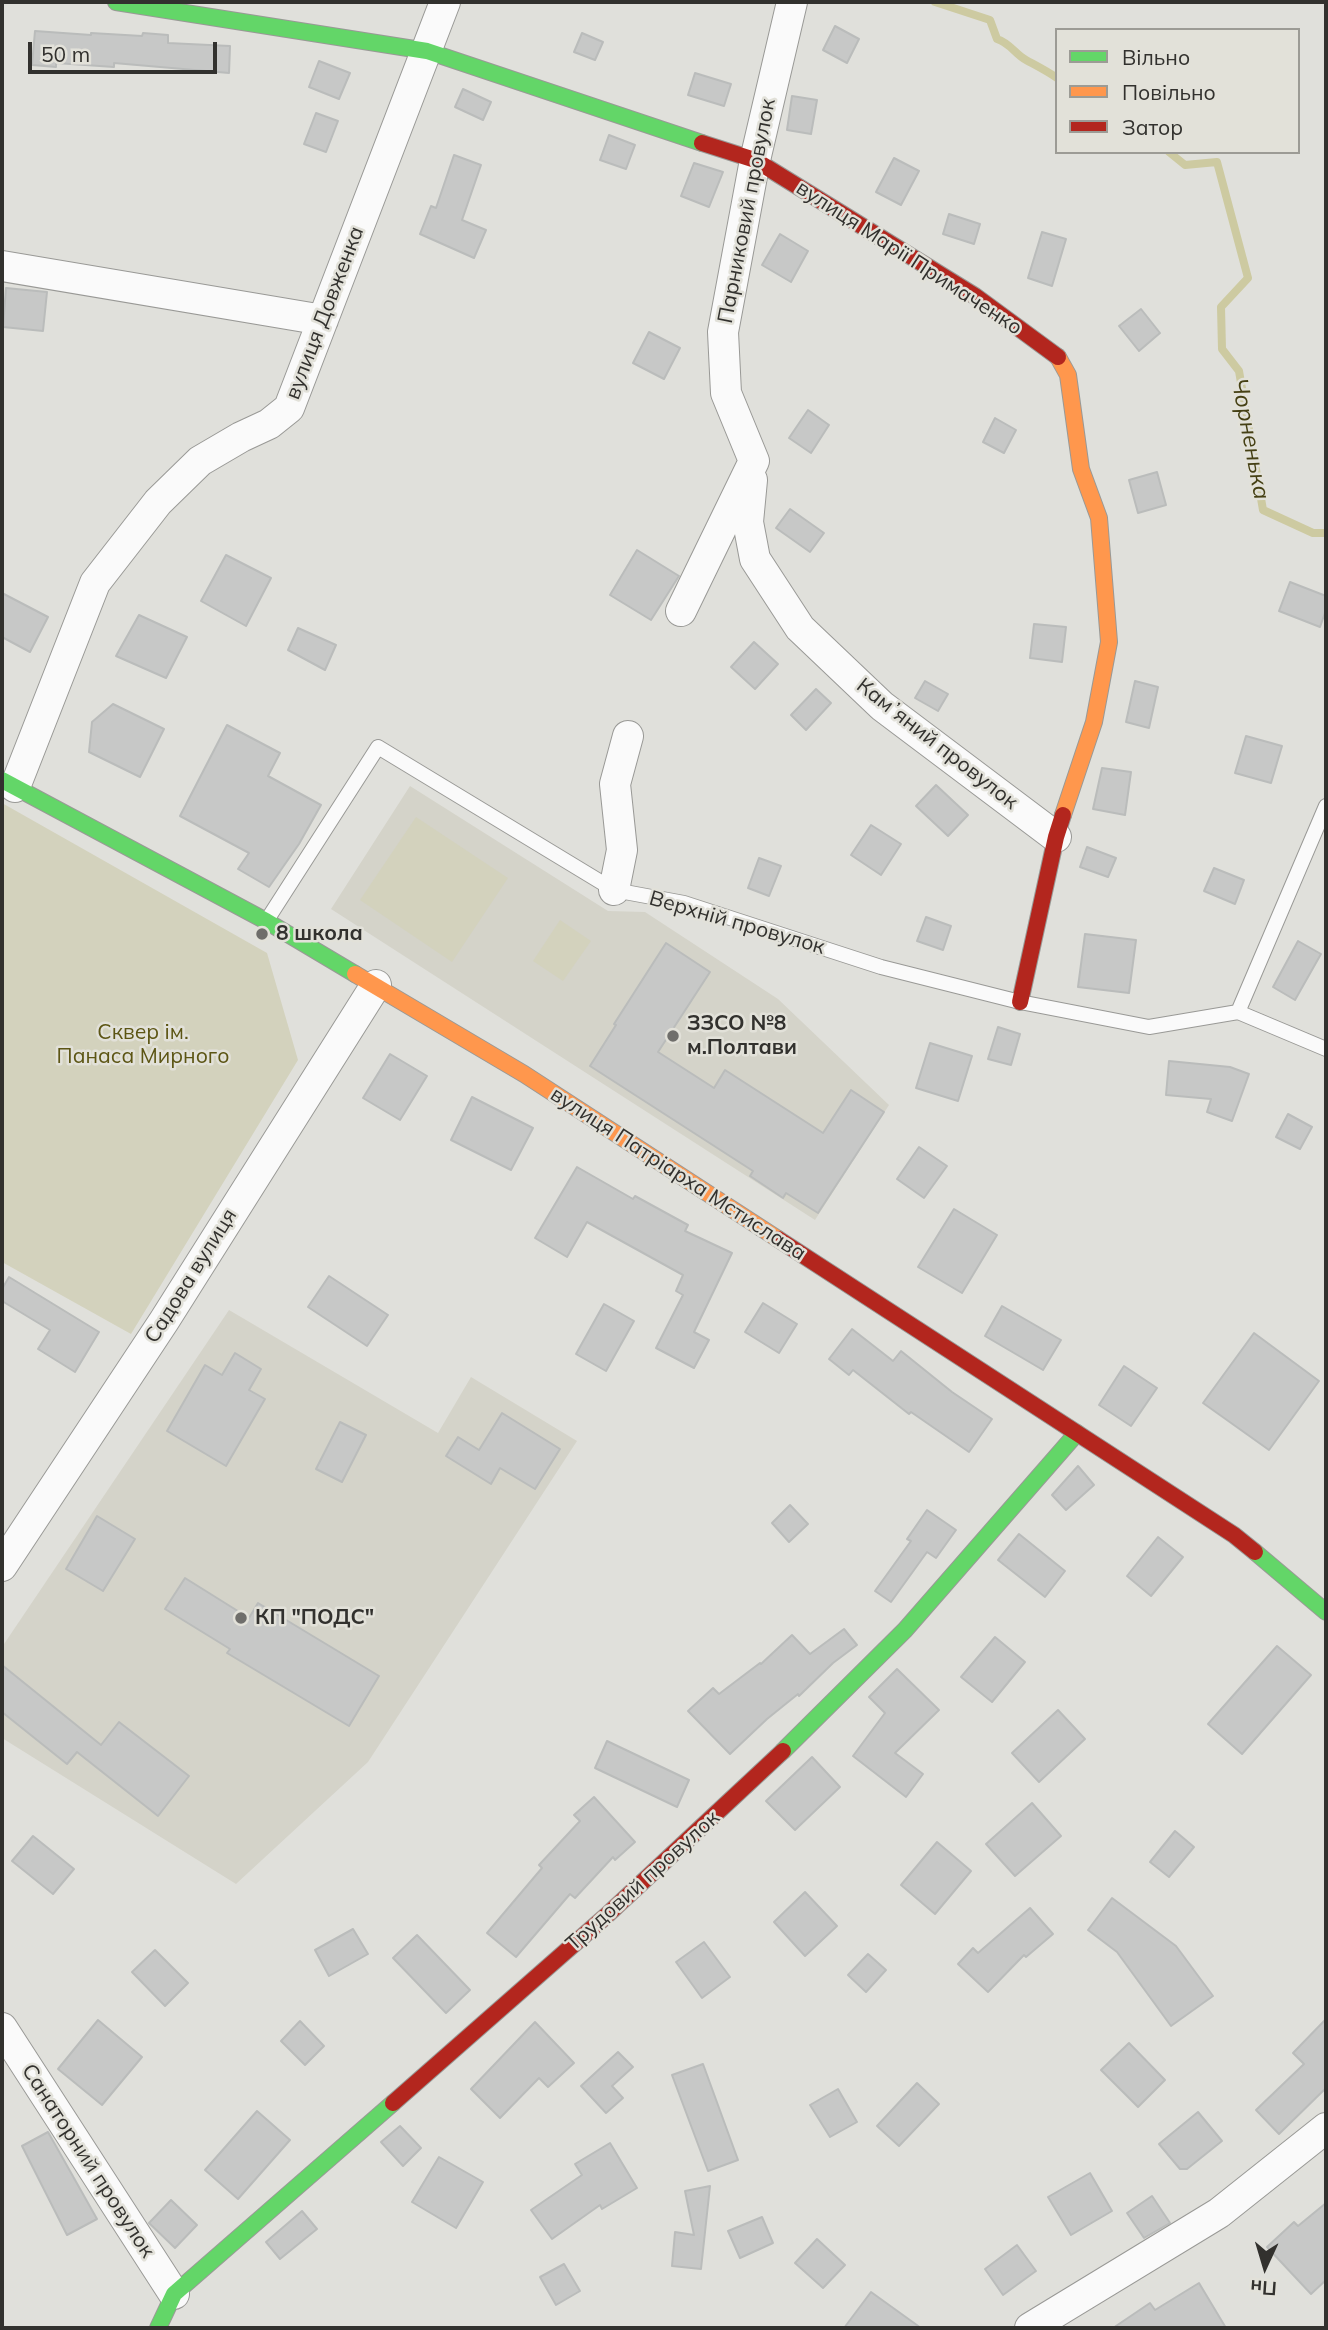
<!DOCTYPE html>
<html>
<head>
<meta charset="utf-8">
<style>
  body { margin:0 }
  #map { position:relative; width:1328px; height:2330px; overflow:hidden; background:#e0e0db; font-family:Mulish,sans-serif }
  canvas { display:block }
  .frame { position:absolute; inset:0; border:4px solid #32312e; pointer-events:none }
  .legend { position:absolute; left:1055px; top:28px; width:245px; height:126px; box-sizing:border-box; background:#e2e1d9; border:2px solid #9c9b95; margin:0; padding:9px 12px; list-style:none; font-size:21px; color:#32312e }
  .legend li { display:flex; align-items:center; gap:14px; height:35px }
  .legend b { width:35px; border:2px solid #9c9b95 }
  .north { position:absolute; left:1230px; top:2232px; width:70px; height:70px; -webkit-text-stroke:5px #e2e1d9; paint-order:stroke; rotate:184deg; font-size:19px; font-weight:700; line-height:28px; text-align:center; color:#32312e }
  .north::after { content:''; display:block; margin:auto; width:24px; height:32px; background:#32312e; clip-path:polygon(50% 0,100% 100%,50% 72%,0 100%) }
  .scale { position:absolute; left:28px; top:42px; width:189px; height:32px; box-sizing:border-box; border:4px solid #32312e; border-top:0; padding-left:9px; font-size:21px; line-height:24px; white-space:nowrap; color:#32312e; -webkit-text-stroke:5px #e2e1d9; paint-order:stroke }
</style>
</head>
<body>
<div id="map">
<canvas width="1328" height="2330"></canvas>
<div class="frame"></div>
<ul class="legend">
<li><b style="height:9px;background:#63d668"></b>Вільно</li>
<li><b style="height:9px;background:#ff974d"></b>Повільно</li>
<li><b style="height:9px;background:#b3261e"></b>Затор</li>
</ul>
<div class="north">Пн</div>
<div class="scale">50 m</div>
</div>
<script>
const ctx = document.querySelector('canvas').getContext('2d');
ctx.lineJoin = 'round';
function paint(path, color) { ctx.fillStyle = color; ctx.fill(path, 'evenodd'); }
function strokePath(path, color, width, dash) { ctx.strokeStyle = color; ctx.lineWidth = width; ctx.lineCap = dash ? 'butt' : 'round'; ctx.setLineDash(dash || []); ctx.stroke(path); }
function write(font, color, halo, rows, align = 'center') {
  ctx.font = font + ' Mulish,sans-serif'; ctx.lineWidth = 5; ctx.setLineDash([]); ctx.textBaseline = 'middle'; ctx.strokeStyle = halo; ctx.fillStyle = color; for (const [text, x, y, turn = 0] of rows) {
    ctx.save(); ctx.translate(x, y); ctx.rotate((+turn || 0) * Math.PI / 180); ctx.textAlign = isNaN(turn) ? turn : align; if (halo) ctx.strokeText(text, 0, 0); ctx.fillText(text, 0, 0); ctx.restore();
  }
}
paint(new Path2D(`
  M 410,786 L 608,911 L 645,912 L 778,999 L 889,1105 L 815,1220 L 331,909 Z
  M 229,1310 L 438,1433 L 471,1377 L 577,1441 L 368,1762 L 236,1884 L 2,1738 L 2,1647 Z`), '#d4d3c9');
paint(new Path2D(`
  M 2,803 L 267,953 L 298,1060 L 131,1334 L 2,1262 Z
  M 416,817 L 508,878 L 452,962 L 360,900 Z
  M 560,920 L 591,941 L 563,981 L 533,961 Z`), '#d3d2bd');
strokePath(new Path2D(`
  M 935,2 L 990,20 L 997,39 C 1010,43 1015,54 1026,60 C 1037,66 1047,71 1057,78
  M 1169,152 L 1185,165 L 1217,162 L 1248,278 L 1221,307 L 1222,349 L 1239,371 L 1263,510 L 1313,533 L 1326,533`), '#cdcaa1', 8);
const building = new Path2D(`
  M 835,26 L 859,39 L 847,63 L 823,50 Z
  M 35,31 L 91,35 L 91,33 L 142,36 L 143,33 L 168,35 L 168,43 L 230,46 L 229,73 L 114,63 L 114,67 L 56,63 L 56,67 L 32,65 Z
  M 582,33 L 603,42 L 595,60 L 574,52 Z
  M 319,61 L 350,73 L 339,99 L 309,87 Z
  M 695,73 L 731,84 L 724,106 L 688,95 Z
  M 463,89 L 491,102 L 483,120 L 455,107 Z
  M 792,96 L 817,100 L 811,134 L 787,130 Z
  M 316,113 L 338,121 L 326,152 L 304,144 Z
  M 609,135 L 635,145 L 626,169 L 600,160 Z
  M 454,155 L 481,165 L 462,220 L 486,230 L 474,258 L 420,234 L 431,206 L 436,208 Z
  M 894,158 L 919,171 L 901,205 L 876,192 Z
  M 694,163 L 723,172 L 709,207 L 681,196 Z
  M 949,214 L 980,224 L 974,244 L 943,234 Z
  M 1042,232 L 1066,239 L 1052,286 L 1028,278 Z
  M 780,234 L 808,251 L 791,282 L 762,265 Z
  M 6,288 L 47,292 L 43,331 L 3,327 Z
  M 1141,309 L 1160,333 L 1139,351 L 1119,326 Z
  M 649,332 L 680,348 L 664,379 L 633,363 Z
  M 808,410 L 829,425 L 811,453 L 789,438 Z
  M 995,418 L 1016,430 L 1004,453 L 983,442 Z
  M 1157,472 L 1166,505 L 1138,513 L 1129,480 Z
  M 790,509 L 824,533 L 810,552 L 776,528 Z
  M 637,550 L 679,576 L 651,620 L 610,595 Z
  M 226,555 L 271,578 L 246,626 L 201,601 Z
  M 1290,582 L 1326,596 L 1326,610 L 1320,627 L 1279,611 Z
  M 2,593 L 48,617 L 30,652 L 2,637 Z
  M 139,615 L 187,637 L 166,678 L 116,656 Z
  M 1034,624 L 1066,627 L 1062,662 L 1030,658 Z
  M 298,628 L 336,645 L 325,670 L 288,650 Z
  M 754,642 L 778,664 L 755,689 L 731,667 Z
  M 925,681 L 948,694 L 938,711 L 915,698 Z
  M 1135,681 L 1158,687 L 1149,728 L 1126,722 Z
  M 816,689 L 831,703 L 806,730 L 791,715 Z
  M 113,704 L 164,729 L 140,777 L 89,752 L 92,722 Z
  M 227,725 L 280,753 L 268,776 L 321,805 L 299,844 L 269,887 L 238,869 L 249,853 L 180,816 Z
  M 1246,736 L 1282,746 L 1271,783 L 1235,773 Z
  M 1102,768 L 1131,772 L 1125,815 L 1093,809 Z
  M 936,785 L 968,815 L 948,836 L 916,806 Z
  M 871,825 L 901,844 L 881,875 L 851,855 Z
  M 1087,847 L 1116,858 L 1108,877 L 1080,867 Z
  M 759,858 L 781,866 L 769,896 L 748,888 Z
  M 1214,868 L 1244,880 L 1235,904 L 1204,891 Z
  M 926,917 L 951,926 L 943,950 L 917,941 Z
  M 1085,934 L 1136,940 L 1129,993 L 1078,987 Z
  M 1298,941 L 1321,954 L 1295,1000 L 1273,987 Z
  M 666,943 L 710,972 L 658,1052 L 714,1088 L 725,1070 L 823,1133 L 851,1090 L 884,1112 L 818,1213 L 786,1193 L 783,1198 L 750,1176 L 753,1171 L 590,1066 L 616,1025 L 614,1024 Z
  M 998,1027 L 1020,1034 L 1011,1065 L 988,1059 Z
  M 930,1043 L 972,1056 L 958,1101 L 916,1088 Z
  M 390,1054 L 427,1076 L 400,1120 L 363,1098 Z
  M 1169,1061 L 1230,1067 L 1249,1074 L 1232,1121 L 1207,1112 L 1211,1099 L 1166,1095 Z
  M 472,1097 L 533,1128 L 511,1170 L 451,1140 Z
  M 1288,1114 L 1312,1127 L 1300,1149 L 1276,1137 Z
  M 919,1147 L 947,1166 L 924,1198 L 897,1179 Z
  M 577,1167 L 633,1199 L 635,1196 L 688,1225 L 685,1231 L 732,1253 L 694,1332 L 709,1340 L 694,1368 L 656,1348 L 683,1295 L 676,1291 L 683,1275 L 587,1222 L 567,1257 L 535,1238 Z
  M 954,1209 L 997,1235 L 962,1293 L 918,1267 Z
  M 329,1276 L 388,1315 L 367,1346 L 308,1307 Z
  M 9,1277 L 99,1332 L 75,1372 L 38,1349 L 50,1330 L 2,1301 L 2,1289 Z
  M 763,1303 L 797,1324 L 779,1353 L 745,1332 Z
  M 604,1304 L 634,1321 L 606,1371 L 576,1354 Z
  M 1002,1306 L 1061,1340 L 1043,1370 L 985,1336 Z
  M 852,1329 L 893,1361 L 901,1351 L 952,1392 L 992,1419 L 969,1452 L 911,1412 L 909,1414 L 853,1370 L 849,1375 L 829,1359 Z
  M 1254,1333 L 1319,1381 L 1269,1450 L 1203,1403 Z
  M 235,1353 L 261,1369 L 249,1390 L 265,1399 L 226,1466 L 167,1431 L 205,1365 L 222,1375 Z
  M 1124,1366 L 1157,1388 L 1131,1426 L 1099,1405 Z
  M 502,1413 L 560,1449 L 535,1489 L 500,1468 L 491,1484 L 446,1456 L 458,1437 L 479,1450 Z
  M 340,1422 L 366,1435 L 342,1482 L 316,1469 Z
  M 1078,1466 L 1094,1485 L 1066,1510 L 1052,1495 Z
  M 790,1505 L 808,1524 L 789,1542 L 772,1523 Z
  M 927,1510 L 956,1530 L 936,1558 L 927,1552 L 891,1602 L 875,1591 L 911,1541 L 907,1539 Z
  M 97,1516 L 135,1539 L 103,1591 L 66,1569 Z
  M 1019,1534 L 1065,1571 L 1045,1597 L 998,1560 Z
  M 1158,1537 L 1183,1557 L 1151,1596 L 1127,1576 Z
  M 185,1578 L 249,1618 L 258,1603 L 379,1676 L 349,1726 L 227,1653 L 230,1649 L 165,1609 Z
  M 844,1629 L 857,1645 L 833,1663 L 799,1696 L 798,1694 L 767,1719 L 730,1754 L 688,1711 L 713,1688 L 719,1694 L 760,1663 L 761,1664 L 792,1635 L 810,1654 Z
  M 995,1637 L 1025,1662 L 992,1702 L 961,1677 Z
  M 1277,1646 L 1311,1675 L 1242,1754 L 1208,1724 Z
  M 2,1665 L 101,1745 L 119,1722 L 189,1776 L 158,1816 L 77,1752 L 67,1764 L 2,1712 Z
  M 897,1669 L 939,1710 L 895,1753 L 923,1774 L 906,1797 L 853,1756 L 885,1713 L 869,1697 Z
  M 1058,1710 L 1085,1739 L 1039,1782 L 1012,1753 Z
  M 607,1741 L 689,1780 L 677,1807 L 595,1768 Z
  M 812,1757 L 840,1787 L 795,1830 L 766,1801 Z
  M 594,1797 L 635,1842 L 615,1860 L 613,1857 L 575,1898 L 570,1894 L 516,1957 L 487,1933 L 542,1868 L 539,1865 L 580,1821 L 574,1815 Z
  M 1032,1803 L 1061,1836 L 1015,1876 L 986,1844 Z
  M 1175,1831 L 1194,1847 L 1169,1877 L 1150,1862 Z
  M 33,1836 L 74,1869 L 53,1894 L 12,1861 Z
  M 937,1842 L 971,1871 L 935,1914 L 901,1885 Z
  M 805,1892 L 837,1926 L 805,1956 L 774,1922 Z
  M 1112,1898 L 1176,1946 L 1213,1996 L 1171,2026 L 1117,1952 L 1088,1930 Z
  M 1030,1908 L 1053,1934 L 1026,1957 L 1024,1955 L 988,1992 L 958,1964 L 973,1948 L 978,1953 Z
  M 353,1929 L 368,1954 L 329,1976 L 315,1950 Z
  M 417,1935 L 470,1990 L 446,2013 L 393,1958 Z
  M 704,1942 L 730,1977 L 702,1998 L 676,1962 Z
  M 155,1950 L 188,1983 L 165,2006 L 132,1972 Z
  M 868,1954 L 886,1970 L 866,1992 L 848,1975 Z
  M 1326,2019 L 1326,2088 L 1279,2134 L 1256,2110 L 1304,2064 L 1293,2053 Z
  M 98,2020 L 142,2057 L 102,2105 L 58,2069 Z
  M 300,2021 L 324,2046 L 305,2065 L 281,2041 Z
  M 535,2022 L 574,2063 L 548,2087 L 539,2078 L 500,2118 L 471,2089 Z
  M 1129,2043 L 1165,2080 L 1138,2107 L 1101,2070 Z
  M 618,2052 L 633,2067 L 612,2086 L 623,2098 L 606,2113 L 581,2086 Z
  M 703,2064 L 738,2160 L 708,2171 L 672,2075 Z
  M 917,2083 L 939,2104 L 899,2146 L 877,2126 Z
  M 838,2089 L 857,2122 L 830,2137 L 810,2105 Z
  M 257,2111 L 290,2140 L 238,2199 L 205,2170 Z
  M 1198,2112 L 1222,2141 L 1187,2169 L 1180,2169 L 1159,2144 Z
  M 400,2126 L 421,2148 L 403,2166 L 381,2142 Z
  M 48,2132 L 97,2219 L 67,2235 L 22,2146 Z
  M 610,2143 L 637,2188 L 602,2209 L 600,2205 L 552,2239 L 531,2210 L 582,2175 L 575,2164 Z
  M 439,2157 L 483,2182 L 456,2228 L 412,2202 Z
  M 1090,2173 L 1112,2211 L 1071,2235 L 1048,2197 Z
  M 710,2186 L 701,2269 L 672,2266 L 675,2232 L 694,2235 L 685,2191 Z
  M 1152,2196 L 1170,2223 L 1144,2238 L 1127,2213 Z
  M 171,2200 L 197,2225 L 175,2248 L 149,2223 Z
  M 1326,2203 L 1326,2280 L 1311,2294 L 1267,2247 L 1294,2222 L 1298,2226 Z
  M 302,2211 L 317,2229 L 280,2259 L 266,2242 Z
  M 762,2217 L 773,2243 L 740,2258 L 728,2231 Z
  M 817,2239 L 845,2265 L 823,2288 L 795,2263 Z
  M 1017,2245 L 1036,2271 L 1003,2295 L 985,2269 Z
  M 564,2264 L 580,2291 L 556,2305 L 540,2277 Z
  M 1199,2283 L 1226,2328 L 1113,2328 L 1150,2303 L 1155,2310 Z
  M 871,2292 L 921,2328 L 844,2328 Z`);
paint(building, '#c7c8c7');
strokePath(building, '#babcbb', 2);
const lane = new Path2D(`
  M 267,920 L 378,747 L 614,890 L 684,903 L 881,967 L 1020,1002 L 1149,1027 L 1238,1012 L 1326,1049
  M 1238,1012 L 1326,806`);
const street = new Path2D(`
  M 2,266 L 323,320
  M 752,480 L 748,522 L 755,559 L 800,628 L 882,706 L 1056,837
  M 681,611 L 754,461 L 726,393 L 723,332 L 755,160 L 792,2
  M 15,787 L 95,583 L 158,502 L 200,461 L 241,437 L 269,424 L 289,408 L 445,2
  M 614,890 L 622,850 L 615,784 L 628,736
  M 2,1566 L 164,1321 L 376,985
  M 2,2028 L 174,2294
  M 1030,2328 L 1219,2213 L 1326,2128`);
const fast = new Path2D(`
  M 116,2 L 427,51 L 702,143
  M 2,780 L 266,921 L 355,974
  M 1255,1552 L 1326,1612
  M 783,1751 L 905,1630 L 1077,1433
  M 158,2328 L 174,2294 L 393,2103`);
const slow = new Path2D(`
  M 1058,357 L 1068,375 L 1081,469 L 1099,518 L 1109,642 L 1094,722 L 1063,815
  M 355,974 L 524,1074 L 778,1239`);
const jam = new Path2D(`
  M 702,143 L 755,160 L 975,296 L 1058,357
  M 1020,1002 L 1056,837 L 1063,815
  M 778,1239 L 1234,1535 L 1255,1552
  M 393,2103 L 606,1916 L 783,1751`);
strokePath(lane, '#999996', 16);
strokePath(street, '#999996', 32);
strokePath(fast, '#999996', 18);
strokePath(slow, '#999996', 18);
strokePath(jam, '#999996', 18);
strokePath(lane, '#fafafa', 14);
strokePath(street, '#fafafa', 30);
strokePath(fast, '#63d668', 16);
strokePath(slow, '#ff974d', 16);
strokePath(jam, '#b3261e', 16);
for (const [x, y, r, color] of [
  [262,934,7,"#6f6e6b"],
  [673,1036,7,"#6f6e6b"],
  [241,1618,7,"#6f6e6b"]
]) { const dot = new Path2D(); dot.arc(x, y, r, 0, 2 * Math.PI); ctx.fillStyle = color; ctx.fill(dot); strokePath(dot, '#e2e1d9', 2.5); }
write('21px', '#32312e', '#e2e1d9', [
  ["Парниковий провулок",747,211,-79],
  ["вулиця Марії Примаченко",909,258,33],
  ["вулиця Довженка",325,313,-69],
  ["Камʼяний провулок",937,744,38],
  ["Верхній провулок",737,923,16],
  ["вулиця Патріарха Мстислава",678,1174,33],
  ["Садова вулиця",191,1276,-58],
  ["Трудовий провулок",643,1881,-42],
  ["Санаторний провулок",88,2161,57]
]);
write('bold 21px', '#32312e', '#e2e1d9', [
  ["8 школа",276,934],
  ["ЗЗСО №8",687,1024],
  ["м.Полтави",687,1048],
  ["КП \"ПОДС\"",255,1618]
], 'left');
write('21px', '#5c5514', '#e2e1d9', [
  ["Сквер ім.",143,1033],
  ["Панаса Мирного",143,1057]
]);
write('italic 23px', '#454014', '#e2e1d9', [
  ["Чорненька",1250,439,79]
]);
</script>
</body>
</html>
